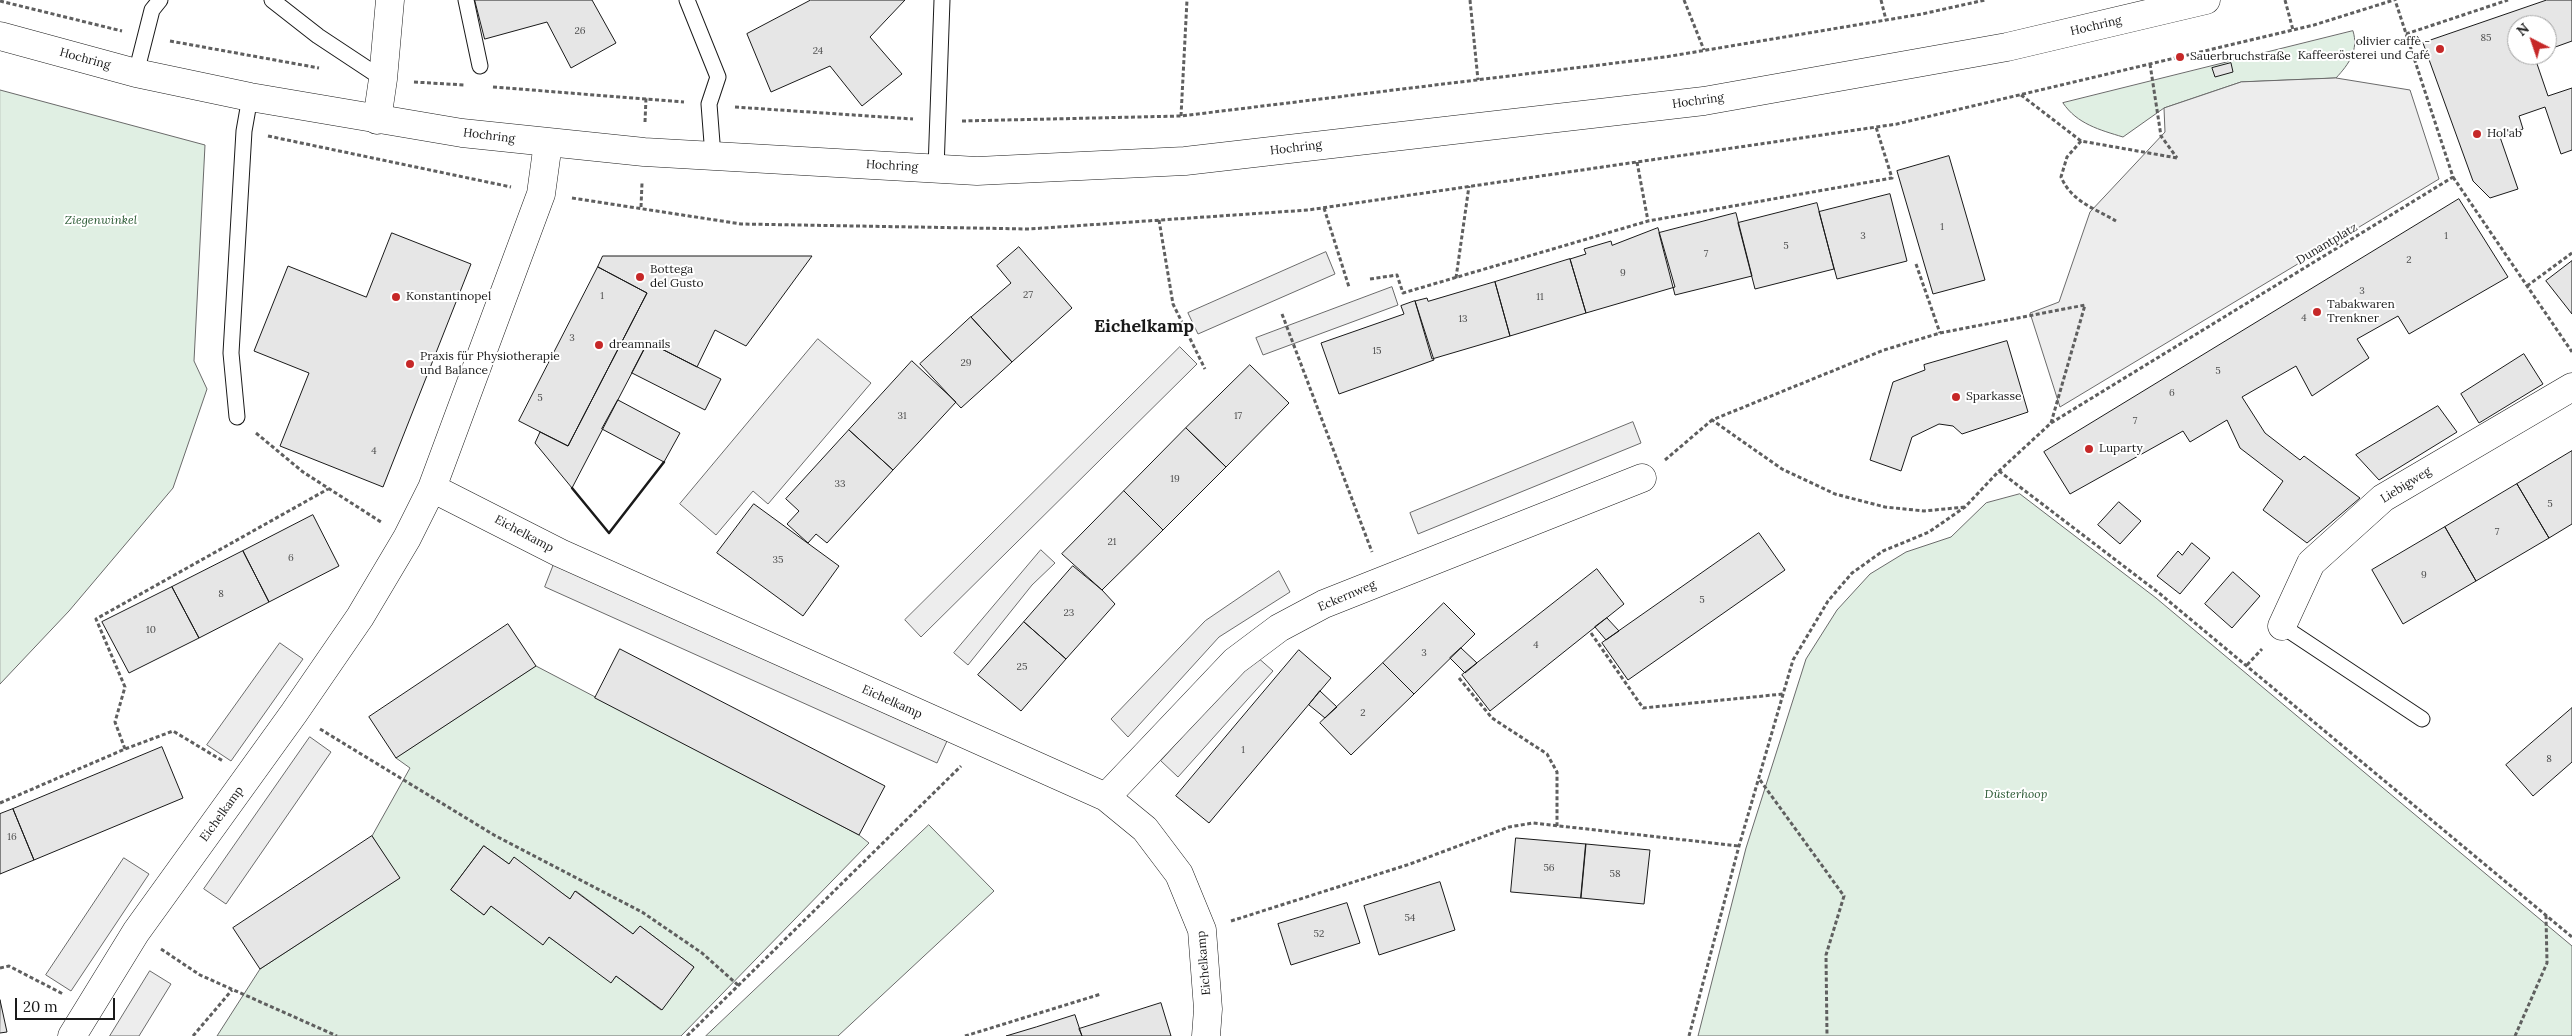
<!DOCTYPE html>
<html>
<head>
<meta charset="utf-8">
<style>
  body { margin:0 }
  #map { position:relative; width:2572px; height:1036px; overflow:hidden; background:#fff; font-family:Lora,serif }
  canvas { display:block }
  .north { position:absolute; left:2507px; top:15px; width:50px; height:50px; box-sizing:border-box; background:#fff; border:1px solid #a3a3a3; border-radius:50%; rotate:319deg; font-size:14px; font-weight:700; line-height:20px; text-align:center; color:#1a1a1a }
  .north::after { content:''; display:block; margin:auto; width:18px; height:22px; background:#c62828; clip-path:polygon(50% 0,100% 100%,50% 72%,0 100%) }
  .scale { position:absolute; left:15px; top:998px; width:100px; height:22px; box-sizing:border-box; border:2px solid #1a1a1a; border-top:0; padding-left:6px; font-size:15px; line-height:18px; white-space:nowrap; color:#1a1a1a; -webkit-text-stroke:4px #fff; paint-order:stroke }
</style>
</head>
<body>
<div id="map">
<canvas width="2572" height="1036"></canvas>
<div class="north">N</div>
<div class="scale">20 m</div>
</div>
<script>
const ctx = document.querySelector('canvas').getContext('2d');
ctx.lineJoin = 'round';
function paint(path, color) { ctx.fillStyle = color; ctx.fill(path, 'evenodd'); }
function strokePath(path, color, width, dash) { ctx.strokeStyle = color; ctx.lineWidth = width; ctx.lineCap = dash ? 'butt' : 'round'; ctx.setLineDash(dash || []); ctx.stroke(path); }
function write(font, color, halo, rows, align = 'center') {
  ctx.font = font + ' Lora,serif'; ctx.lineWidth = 4; ctx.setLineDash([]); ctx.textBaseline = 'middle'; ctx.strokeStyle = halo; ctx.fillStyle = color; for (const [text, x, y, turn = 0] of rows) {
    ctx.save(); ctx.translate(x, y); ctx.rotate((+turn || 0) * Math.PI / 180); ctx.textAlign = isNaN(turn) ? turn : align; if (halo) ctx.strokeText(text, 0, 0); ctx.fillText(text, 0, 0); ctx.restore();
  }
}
const green = new Path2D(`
  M 2353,31 C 2359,50 2349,64 2336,78 L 2241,82 L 2164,108 L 2123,137 C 2100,130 2077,124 2063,103 Z
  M 0,90 L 205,145 L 194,361 L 207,389 L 173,488 L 69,611 L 0,684 Z
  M 2020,494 L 2156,598 L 2572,946 L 2572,1036 L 1698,1036 L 1746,848 L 1806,659 L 1837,610 L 1870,574 L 1906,552 L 1951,537 L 1986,503 Z
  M 536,666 L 859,835 L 869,843 L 681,1036 L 217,1036 L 260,969 L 399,878 L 372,836 L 410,768 L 396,758 ZM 484,846 L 509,864 L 514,858 L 570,899 L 576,891 L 633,934 L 640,926 L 694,967 L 661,1010 L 616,976 L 611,982 L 549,937 L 543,944 L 491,906 L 484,915 L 451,890 Z
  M 929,825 L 994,891 L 838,1036 L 706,1036 Z`);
paint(green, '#e0efe3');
strokePath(green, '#6a6a6a', 1);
const parking = new Path2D(`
  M 2336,78 L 2410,90 L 2439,179 L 2060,407 L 2030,313 L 2059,302 L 2090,212 L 2165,132 L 2164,108 L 2241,82 Z
  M 1326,252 L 1335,274 L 1198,334 L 1188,313 Z
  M 1392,287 L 1398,305 L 1263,355 L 1256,338 Z
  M 818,339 L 871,383 L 768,504 L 753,491 L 716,535 L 680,504 Z
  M 1180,347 L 1197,364 L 921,637 L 905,620 Z
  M 1633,422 L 1641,443 L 1418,534 L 1410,513 Z
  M 1041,550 L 1055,563 L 1032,585 L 968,665 L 954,653 Z
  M 554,564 L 947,741 L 937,763 L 545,587 Z
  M 1279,571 L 1290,592 L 1219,637 L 1128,737 L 1111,719 L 1205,621 Z
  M 280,643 L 303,659 L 231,761 L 207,745 Z
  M 1256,656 L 1273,671 L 1178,777 L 1161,761 Z
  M 310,737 L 331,752 L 226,904 L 204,889 Z
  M 124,858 L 149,874 L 71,991 L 46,975 Z
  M 150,971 L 171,984 L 139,1036 L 110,1036 Z`);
paint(parking, '#ededed');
strokePath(parking, '#6a6a6a', 1);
const building = new Path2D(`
  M 475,0 L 592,0 L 616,43 L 571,68 L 547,22 L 485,39 Z
  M 811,0 L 905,0 L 870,37 L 902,74 L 862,106 L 830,66 L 771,92 L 747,34 Z
  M 2547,0 L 2572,0 L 2572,41 L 2547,50 L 2547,25 L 2517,25 L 2517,55 L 2534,55 L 2548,96 L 2572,88 L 2572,150 L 2561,154 L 2545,107 L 2519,116 L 2523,129 L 2500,137 L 2518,189 L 2490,198 L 2473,181 L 2423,43 Z
  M 2231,63 L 2233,72 L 2215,77 L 2212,68 Z
  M 1949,156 L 1985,280 L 1933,294 L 1897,171 Z
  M 1890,194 L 1907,261 L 1837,279 L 1819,212 Z
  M 2459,199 L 2508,277 L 2409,334 L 2398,316 L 2357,339 L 2369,358 L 2312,396 L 2296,366 L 2242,397 L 2265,433 L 2300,460 L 2304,456 L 2360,498 L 2307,543 L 2263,510 L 2283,481 L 2240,448 L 2227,420 L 2190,442 L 2183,431 L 2070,494 L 2044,452 Z
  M 1817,203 L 1834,269 L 1755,289 L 1738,223 Z
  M 1736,213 L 1752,276 L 1675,295 L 1659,233 Z
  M 1658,228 L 1675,287 L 1586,313 L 1570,259 L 1586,254 L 1584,249 L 1611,241 L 1612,245 Z
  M 392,233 L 471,264 L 383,487 L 280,446 L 309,373 L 254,351 L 288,266 L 366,297 Z
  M 1019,247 L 1072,308 L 1012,362 L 971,317 L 1011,283 L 997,266 Z
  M 603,256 L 812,256 L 746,346 L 715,330 L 697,367 L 648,342 L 572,488 L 535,443 L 540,432 L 568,446 L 647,293 L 598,267 Z
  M 1570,259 L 1586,313 L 1510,336 L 1495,282 Z
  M 2572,261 L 2572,314 L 2546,281 Z
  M 598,267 L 647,293 L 568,446 L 519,421 Z
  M 1495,282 L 1510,336 L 1432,359 L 1415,301 L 1427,298 L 1428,301 Z
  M 1415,301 L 1434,360 L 1339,394 L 1321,343 L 1404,314 L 1401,306 Z
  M 971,317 L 1012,362 L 961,408 L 920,364 Z
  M 2007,341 L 2028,412 L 1962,434 L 1953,426 L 1939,424 L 1912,437 L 1901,471 L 1870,460 L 1893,382 L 1925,370 L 1924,365 Z
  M 648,342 L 721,379 L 705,410 L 632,373 Z
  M 2524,354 L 2543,384 L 2479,423 L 2461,394 Z
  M 912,361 L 956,402 L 893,470 L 849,430 Z
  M 1250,365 L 1289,403 L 1226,467 L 1186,428 Z
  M 618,400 L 680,433 L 664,462 L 602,429 Z
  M 2438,406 L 2457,432 L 2379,480 L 2356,455 Z
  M 1186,428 L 1226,467 L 1163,530 L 1124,491 Z
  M 849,430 L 893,470 L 827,543 L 816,534 L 808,543 L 787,524 L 799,511 L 786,499 Z
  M 2572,451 L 2572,524 L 2549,538 L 2517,484 Z
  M 2517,484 L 2549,538 L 2476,581 L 2445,527 Z
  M 1124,491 L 1163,530 L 1102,590 L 1062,554 Z
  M 2119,502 L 2141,521 L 2120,544 L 2098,525 Z
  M 754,504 L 839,566 L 803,616 L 717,553 Z
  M 313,515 L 339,566 L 269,602 L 243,551 Z
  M 2445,527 L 2476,581 L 2403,624 L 2372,570 Z
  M 1759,533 L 1785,570 L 1628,680 L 1602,643 Z
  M 2192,543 L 2210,558 L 2180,594 L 2157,576 L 2178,551 L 2182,555 Z
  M 243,551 L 269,602 L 199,638 L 172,587 Z
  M 1073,566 L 1102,590 L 1115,604 L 1066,659 L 1024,622 Z
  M 1597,569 L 1624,604 L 1490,711 L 1462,675 Z
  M 2233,572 L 2260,596 L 2232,628 L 2205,604 Z
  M 172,587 L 199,638 L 129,673 L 102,622 Z
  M 1444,603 L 1475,634 L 1414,694 L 1383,663 Z
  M 1607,618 L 1619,631 L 1606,640 L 1595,627 Z
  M 1024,622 L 1066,659 L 1021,711 L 978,675 Z
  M 508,624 L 536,666 L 396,758 L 369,717 Z
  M 1461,648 L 1477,663 L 1465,673 L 1450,658 Z
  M 620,649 L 885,786 L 859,835 L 595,698 Z
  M 1299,650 L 1331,678 L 1209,823 L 1176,796 Z
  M 1383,663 L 1414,694 L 1351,755 L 1320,723 Z
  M 1320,691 L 1337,707 L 1325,718 L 1309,705 Z
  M 2572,708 L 2572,762 L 2533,796 L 2506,765 Z
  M 162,747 L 183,798 L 34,860 L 13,809 Z
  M 13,809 L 34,860 L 0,874 L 0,814 Z
  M 372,836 L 400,878 L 260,969 L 233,928 Z
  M 1516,838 L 1586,844 L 1581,898 L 1511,892 Z
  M 1586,844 L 1650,850 L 1644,904 L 1581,898 Z
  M 484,846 L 509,864 L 514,857 L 570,899 L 575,891 L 633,934 L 640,926 L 694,967 L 662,1010 L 616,976 L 611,983 L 549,937 L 543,945 L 491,906 L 484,915 L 451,890 Z
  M 1440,882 L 1455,930 L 1379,955 L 1364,906 Z
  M 1347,903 L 1360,943 L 1291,965 L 1278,924 Z
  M 0,1000 L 7,1032 L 0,1033 Z
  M 1161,1003 L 1171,1036 L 1082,1036 L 1079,1029 Z
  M 1075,1015 L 1082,1036 L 1006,1036 L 1036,1027 Z`);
paint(building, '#e6e6e6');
strokePath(building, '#1a1a1a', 1);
const service = new Path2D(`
  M 272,0 L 318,36 L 383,79
  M 466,0 L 480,66
  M 687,0 L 718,77 L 709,104 L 713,156
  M 136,73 L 152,10 L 160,0
  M 936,169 L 942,0
  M 237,417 L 231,353 L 244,131 L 250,97
  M 2282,626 L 2422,719`);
const minor = new Path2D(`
  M 377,120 L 383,79 L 390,0
  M 432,488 L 560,553 L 1106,797 L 1145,829 L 1179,874 L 1202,930 L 1208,1009 L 1206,1036
  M 2282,626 L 2311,563 L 2383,498 L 2572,387
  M 1106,797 L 1235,661 L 1279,628 L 1324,604 L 1642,478
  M 72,1036 L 136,932 L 294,713 L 360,617 L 407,538 L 432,488 L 541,194 L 548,143`);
const tertiary = new Path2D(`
  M 0,36 L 136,73 L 250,97 L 462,133 L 644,152 L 977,171 L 1185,161 L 1704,101 L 2007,47 L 2206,0`);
strokePath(service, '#1a1a1a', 17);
strokePath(minor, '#1a1a1a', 29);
strokePath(tertiary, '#1a1a1a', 29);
strokePath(new Path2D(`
  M 1470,0 L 1478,80
  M 1684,0 L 1704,50
  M 1881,0 L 1886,20
  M 2285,0 L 2293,30
  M 0,1 L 122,31
  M 2406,34 L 2508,0
  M 170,41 L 319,68
  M 2150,64 L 2161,136 L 2177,158
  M 414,82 L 465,85
  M 493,87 L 684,102
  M 2021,95 L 2081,141 L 2177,158
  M 735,107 L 913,119
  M 1181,116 L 1187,0
  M 962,121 L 1181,116 L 1665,57 L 1922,14 L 1985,0
  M 645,122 L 646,98
  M 268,136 L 511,187
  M 2081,141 L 2067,157 L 2061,177 C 2072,202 2094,208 2116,221
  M 1637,162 L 1648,221
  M 2453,177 L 2572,352
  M 572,198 L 741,224 L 1029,229 L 1308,210 L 1897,124 L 2314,25 L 2394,0
  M 641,207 L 642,183
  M 1324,208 L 1349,287
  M 1159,220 L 1173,304 L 1205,369
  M 1916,264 L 1940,333
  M 1456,278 L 1469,186
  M 1370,279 L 1397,275 L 1403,293 L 1648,221 L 1892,178 L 1876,127
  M 2527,286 L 2572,253
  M 1282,314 L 1372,552
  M 2051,423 L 2453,177 L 2395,0
  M 256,433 L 303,472 L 381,522
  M 1665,460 L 1712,420
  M 1999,471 L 2159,593 L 2572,937
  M 1591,633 L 1643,708 L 1783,694
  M 2247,665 L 2262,649
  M 1459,678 L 1492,718 L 1547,754 L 1557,772 L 1557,826
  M 320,729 L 494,835 L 642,912 L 702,953 L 739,986
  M 125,749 L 115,722 L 125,687 L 96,619 L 328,489
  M 1760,780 L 1844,896 L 1826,955 L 1827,1036
  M 0,803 L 125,749 L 173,731 L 223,761
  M 1231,921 L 1410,864 L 1509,827 L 1533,823 L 1739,846
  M 161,949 L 200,975 L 337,1036
  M 0,968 L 9,966 L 63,994
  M 193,1036 L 232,990
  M 687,1036 L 961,766
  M 965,1036 L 1101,994
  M 1689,1036 L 1739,846 L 1793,660 L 1828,601 L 1852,573 L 1883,551 L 1929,532 L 1965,507 L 1999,471 L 2051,423 L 2085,305 L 1940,333 L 1884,350 L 1712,420 L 1782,469 L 1835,494 L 1885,507 L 1924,511 L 1965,507
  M 2515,1036 L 2547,963 L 2546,916`), '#5f5f5f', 3, [4, 2.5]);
strokePath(service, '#fff', 15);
strokePath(minor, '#fff', 28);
strokePath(tertiary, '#fff', 28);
strokePath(new Path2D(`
  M 572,488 L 609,533 L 664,462`), '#1a1a1a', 2.5);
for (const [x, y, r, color] of [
  [2440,49,5,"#c62828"],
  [2180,57,5,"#c62828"],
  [2477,134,5,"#c62828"],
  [640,277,5,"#c62828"],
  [396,297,5,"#c62828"],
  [2317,312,5,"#c62828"],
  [599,345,5,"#c62828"],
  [410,364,5,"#c62828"],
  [1956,397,5,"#c62828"],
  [2089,449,5,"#c62828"]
]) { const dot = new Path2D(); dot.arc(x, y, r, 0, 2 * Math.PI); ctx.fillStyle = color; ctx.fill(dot); strokePath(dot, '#fff', 2); }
write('10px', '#4d4d4d', null, [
  ["26",580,31],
  ["85",2486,38],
  ["24",818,51],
  ["1",1942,227],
  ["3",1863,236],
  ["1",2446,236],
  ["5",1786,246],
  ["7",1706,254],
  ["2",2409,260],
  ["9",1623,273],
  ["3",2362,291],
  ["27",1028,295],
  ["1",602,296],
  ["11",1540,297],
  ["4",2304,318],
  ["13",1463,319],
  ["3",572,338],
  ["15",1377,351],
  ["29",966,363],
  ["5",2218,371],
  ["6",2172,393],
  ["5",540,398],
  ["31",902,416],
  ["17",1238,416],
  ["7",2135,421],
  ["4",374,451],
  ["19",1175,479],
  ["33",840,484],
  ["5",2550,504],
  ["7",2497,532],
  ["21",1112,542],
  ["6",291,558],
  ["35",778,560],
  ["9",2424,575],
  ["8",221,594],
  ["5",1702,600],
  ["23",1069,613],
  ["10",151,630],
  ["4",1536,645],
  ["3",1424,653],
  ["25",1022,667],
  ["2",1363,713],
  ["1",1243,750],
  ["8",2549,759],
  ["16",12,837],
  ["56",1549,868],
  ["58",1615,874],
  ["54",1410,918],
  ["52",1319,934]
]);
write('12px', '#1a1a1a', '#fff', [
  ["Hochring",2096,26,-13],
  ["Hochring",85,59,15],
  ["Hochring",1698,101,-8],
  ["Hochring",489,136,7],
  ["Hochring",1296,148,-7],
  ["Hochring",892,166,3],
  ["Dunantplatz",2327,244,-31],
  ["Liebigweg",2406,485,-32],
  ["Eichelkamp",524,534,28],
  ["Eckernweg",1347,596,-23],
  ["Eichelkamp",892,702,24],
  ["Eichelkamp",222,814,-54],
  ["Eichelkamp",1204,963,-95]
]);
write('12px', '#1a1a1a', '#fff', [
  ["olivier caffè -",2430,42,"right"],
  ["Kaffeerösterei und Café",2430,56,"right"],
  ["Sauerbruchstraße",2190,57],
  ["Hol'ab",2487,134],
  ["Bottega",650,270],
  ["del Gusto",650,284],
  ["Konstantinopel",406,297],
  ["Tabakwaren",2327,305],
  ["Trenkner",2327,319],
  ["dreamnails",609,345],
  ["Praxis für Physiotherapie",420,357],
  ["und Balance",420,371],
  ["Sparkasse",1966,397],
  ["Luparty",2099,449]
], 'left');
write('italic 12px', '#2b5a34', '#fff', [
  ["Ziegenwinkel",101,221],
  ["Düsterhoop",2016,795]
]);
write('bold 18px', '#1a1a1a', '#fff', [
  ["Eichelkamp",1144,327]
]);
</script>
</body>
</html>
